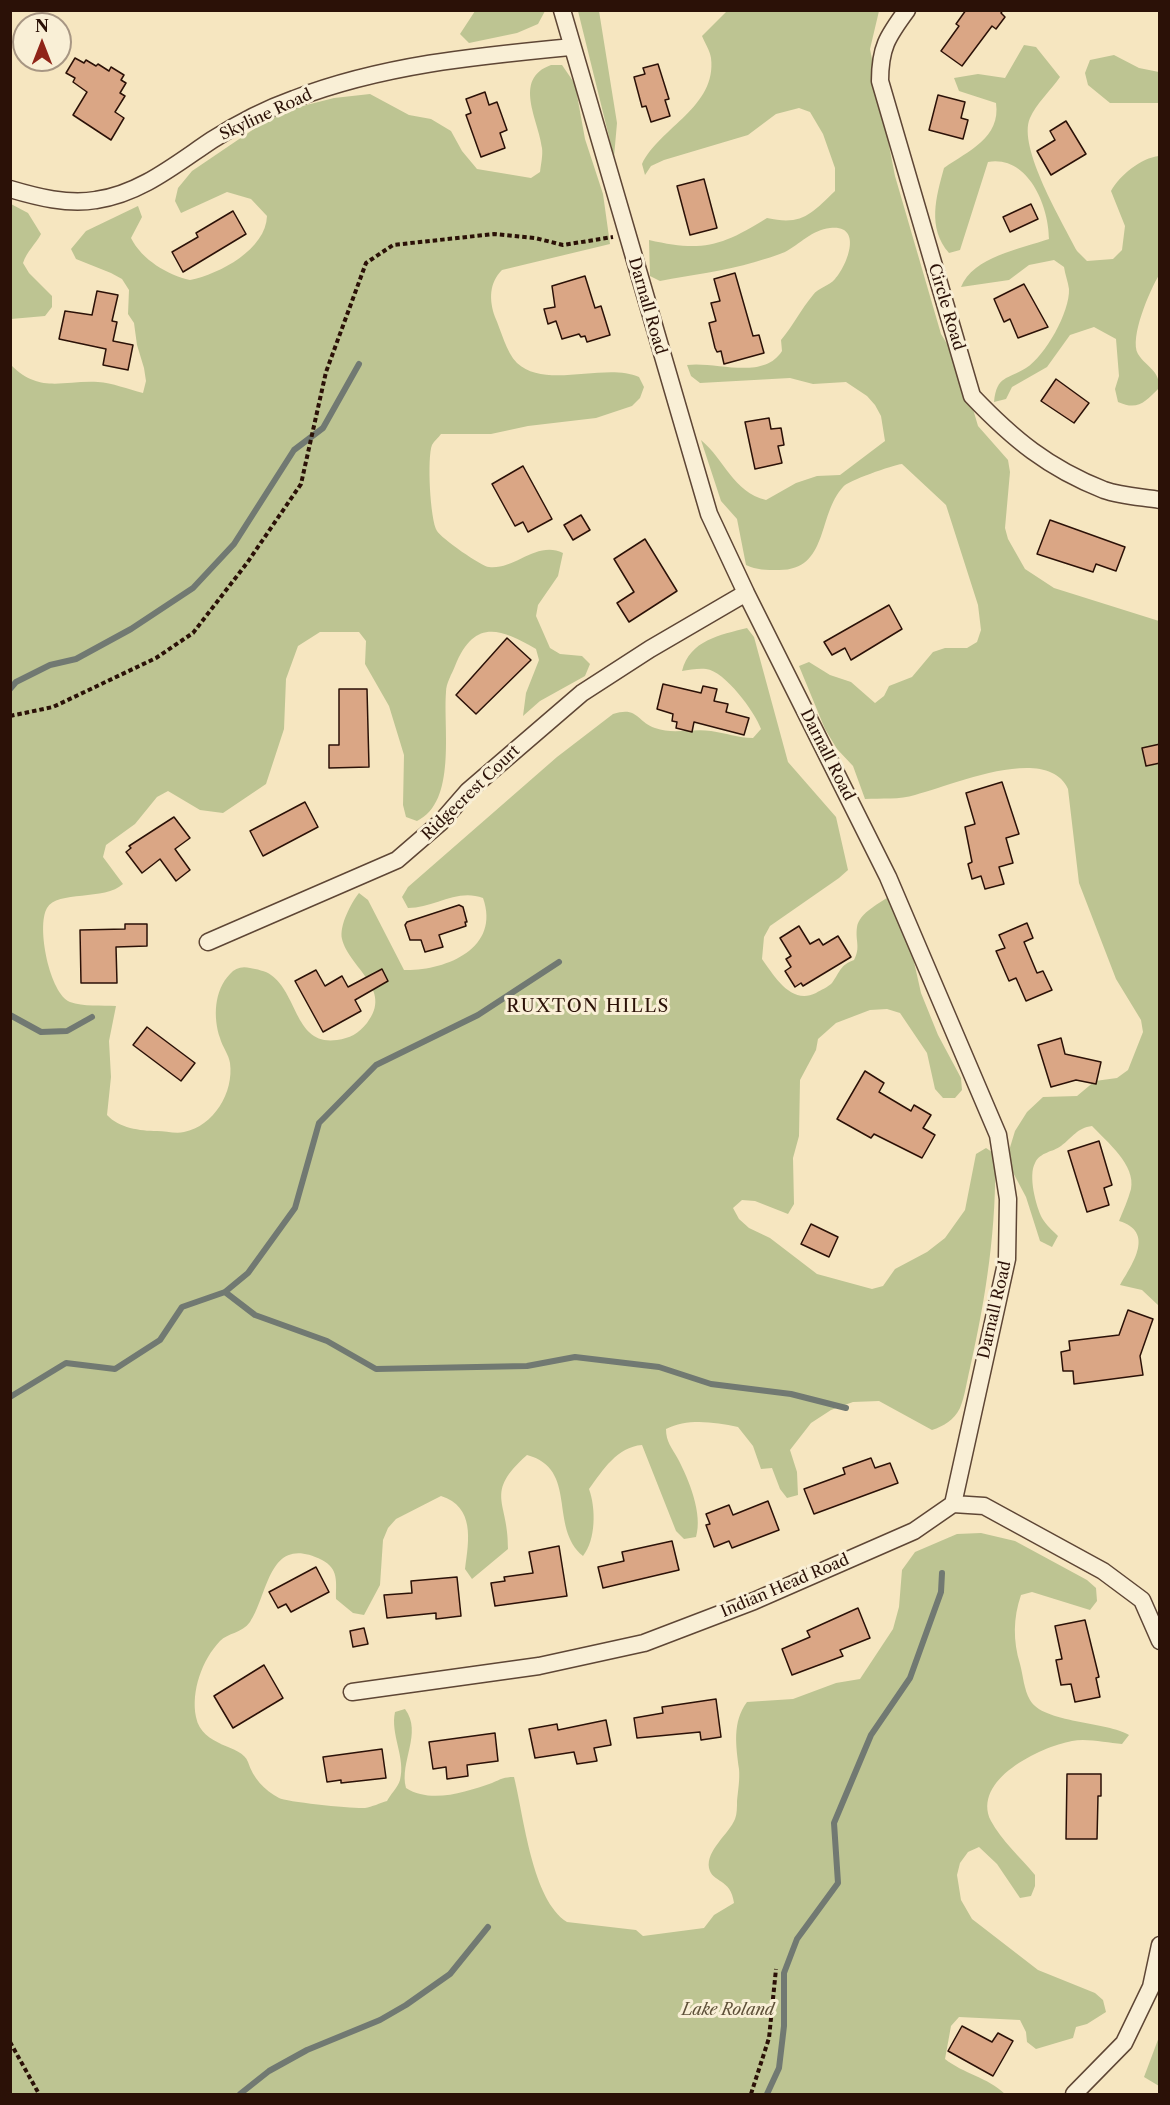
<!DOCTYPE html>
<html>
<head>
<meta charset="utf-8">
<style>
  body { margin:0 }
  #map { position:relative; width:1170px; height:2105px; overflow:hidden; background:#f6e6c0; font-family:"Libre Caslon Text",serif }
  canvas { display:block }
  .frame { position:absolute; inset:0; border:12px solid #2b1107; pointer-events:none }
  .north { position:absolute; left:12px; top:12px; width:60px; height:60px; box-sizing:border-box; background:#f9efd6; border:2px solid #a79683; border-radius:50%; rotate:0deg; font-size:16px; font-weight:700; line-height:24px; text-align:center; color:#2b1107 }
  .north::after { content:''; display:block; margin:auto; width:21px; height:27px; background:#8f2418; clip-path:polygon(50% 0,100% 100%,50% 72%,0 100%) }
</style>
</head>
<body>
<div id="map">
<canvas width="1170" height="2105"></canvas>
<div class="frame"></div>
<div class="north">N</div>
</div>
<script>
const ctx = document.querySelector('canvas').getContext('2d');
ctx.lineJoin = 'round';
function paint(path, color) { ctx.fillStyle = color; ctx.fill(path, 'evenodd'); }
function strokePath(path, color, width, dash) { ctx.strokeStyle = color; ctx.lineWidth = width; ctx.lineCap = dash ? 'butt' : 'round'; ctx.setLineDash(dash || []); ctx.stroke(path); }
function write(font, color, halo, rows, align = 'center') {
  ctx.font = font + ' "Libre Caslon Text",serif'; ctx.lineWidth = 6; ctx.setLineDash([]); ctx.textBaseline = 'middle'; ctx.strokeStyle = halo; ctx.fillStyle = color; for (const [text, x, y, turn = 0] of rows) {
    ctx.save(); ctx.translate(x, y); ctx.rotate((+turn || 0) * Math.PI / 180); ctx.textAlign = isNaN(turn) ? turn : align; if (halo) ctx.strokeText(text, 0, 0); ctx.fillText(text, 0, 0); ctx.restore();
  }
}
paint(new Path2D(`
  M 475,11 L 475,10 L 545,11 L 538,24 L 517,33 L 469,43 L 460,34 Z
  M 578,11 L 599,11 L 617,123 L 614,157 Z
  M 727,11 L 879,11 L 870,49 L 895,176 L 941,334 L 960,365 L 978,426 L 1008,460 L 1010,472 L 1005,528 L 1008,539 L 1025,569 L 1054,588 L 1159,621 L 1159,1306 L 1142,1290 L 1120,1285 C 1133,1263 1155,1232 1119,1221 C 1123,1211 1128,1200 1131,1189 C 1136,1165 1107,1142 1092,1126 C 1077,1128 1073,1137 1061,1146 C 1053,1152 1040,1152 1035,1163 C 1028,1176 1036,1206 1042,1218 C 1046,1225 1053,1231 1058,1236 L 1052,1247 L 1040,1241 L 1026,1197 L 1009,1165 L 1008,1154 L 1015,1131 L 1027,1112 L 1043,1097 L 1077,1096 L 1095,1081 L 1117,1078 L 1128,1070 L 1143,1032 L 1141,1020 L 1116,979 L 1079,883 L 1068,789 C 1047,743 951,786 915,795 C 900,800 881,798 865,799 L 853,766 L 837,749 L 825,729 L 799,666 L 809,662 L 830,675 L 851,682 L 875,703 L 884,696 L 889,686 L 912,677 L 933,652 L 945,648 L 967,648 L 977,642 L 981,630 L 978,605 L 946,505 L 902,464 C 893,465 847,481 843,487 C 817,515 829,571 778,570 C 766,570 757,570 746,565 L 737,519 L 721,501 L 701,440 C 725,460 733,492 766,500 L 796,483 L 817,476 L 840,475 L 885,441 L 881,416 L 875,405 L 867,396 L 846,382 L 813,384 L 790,378 L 700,383 L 691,376 L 687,365 C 716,361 763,381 782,351 L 781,340 C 793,326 801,309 813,295 C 818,288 829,286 835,279 C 847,266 864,224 830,228 C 812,230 800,244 785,252 C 776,256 764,259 755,262 C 724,271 691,275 660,281 L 650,276 L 649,240 C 701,252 721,247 767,218 C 802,226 811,214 835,191 L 835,168 L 823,134 L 810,112 L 799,108 L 776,114 L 748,135 L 664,160 L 651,166 L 645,175 L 642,164 C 660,127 717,107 711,58 C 710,51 705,43 702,36 Z
  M 1024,45 L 1036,47 L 1060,77 C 1051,90 1036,104 1030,118 C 1017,147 1063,223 1077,251 L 1087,261 L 1113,259 L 1122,250 L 1125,226 L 1111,191 C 1120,175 1141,158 1159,156 L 1159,275 C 1150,290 1129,338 1138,354 C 1146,367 1160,370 1159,388 C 1145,402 1138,411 1118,402 L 1115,389 L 1119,376 L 1116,339 L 1094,327 L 1070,335 L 1047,367 L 1012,387 L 1006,399 L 994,402 C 997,375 1007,380 1026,368 C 1045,356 1070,312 1069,289 C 1068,282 1065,274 1064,267 L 1054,260 L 1029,265 L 1009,280 L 961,287 C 973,257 1020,249 1049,239 C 1049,206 1028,155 988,162 L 960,250 L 949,253 C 927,228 936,197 944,168 C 968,151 1001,138 996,103 L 959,91 L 954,78 L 978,74 L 1005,78 Z
  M 1114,55 L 1139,68 L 1159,72 L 1159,103 L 1110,103 L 1088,85 L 1085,73 L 1090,60 Z
  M 551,65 L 562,65 L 575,84 L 585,139 L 603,194 L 610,244 L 502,270 C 489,283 489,300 495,317 C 501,330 506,352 517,363 C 546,390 605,362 639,377 L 644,387 L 640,398 L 632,406 L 596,418 L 528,426 L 491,434 L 441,434 C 439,437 434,441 432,445 C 427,457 430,520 437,531 C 441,538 482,567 489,567 C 515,570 537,540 563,553 L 558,576 L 538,605 L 536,616 L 550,648 L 560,654 L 582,656 L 590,664 L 585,676 L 540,701 L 523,716 L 526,693 L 539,660 L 536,649 C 498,627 474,620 455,666 C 452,674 446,683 446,692 C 443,728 457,802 417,821 L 406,817 L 403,805 L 404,755 L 389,706 L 365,664 L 366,641 L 359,632 L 320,632 L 298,646 L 286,679 L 284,729 L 266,784 L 223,813 L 200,810 L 168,791 L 157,797 L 135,824 L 106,845 L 103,857 L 123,884 C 105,901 57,890 47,908 C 36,927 50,994 70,1002 C 83,1007 102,1005 116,1006 L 109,1041 L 111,1077 L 107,1115 C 119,1128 140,1131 157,1131 C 165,1131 176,1134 184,1132 C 214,1126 234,1092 230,1063 C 229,1055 222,1046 220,1038 C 213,1018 214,990 230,974 C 235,968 242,966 250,968 C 256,969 266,971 271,975 C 298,994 295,1046 337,1040 C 350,1038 358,1034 367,1023 C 394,989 349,968 342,939 C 339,926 351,903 359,893 L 368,900 L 404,970 C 445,971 501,949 483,898 C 457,888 434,908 408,908 L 402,897 L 408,887 L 557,757 L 613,714 C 638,706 636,721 655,728 C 674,735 692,728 711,731 C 726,733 738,738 753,738 L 761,729 C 755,712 725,671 706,669 C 699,668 689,670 682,671 C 690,640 720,635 747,628 L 754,637 L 788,762 L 836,817 L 848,870 L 839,878 L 770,926 L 764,937 L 762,959 C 775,977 791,1005 816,993 C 821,990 828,987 832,983 C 840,972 840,965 854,960 C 861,947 855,941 857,927 C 859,913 881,902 892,895 L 906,926 L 921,993 L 938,1035 L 961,1078 L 962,1090 L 955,1098 L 943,1098 L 935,1089 L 927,1053 L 900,1013 L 887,1009 L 870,1010 L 836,1023 L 818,1039 L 816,1050 L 800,1080 L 799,1136 L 793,1158 L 794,1204 L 788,1214 L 755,1201 L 742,1200 L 733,1208 L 739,1219 L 749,1228 L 770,1238 L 817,1274 L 872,1289 L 883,1286 L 895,1269 L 927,1252 L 945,1238 L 965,1210 L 976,1154 L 986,1148 L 995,1154 C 997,1225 986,1298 970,1368 C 967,1380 965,1396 960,1408 C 954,1420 944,1426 932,1430 L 879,1401 L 853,1402 L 831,1410 L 811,1423 L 790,1450 L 797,1472 L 798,1495 L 787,1498 L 780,1489 L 772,1468 L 761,1469 L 753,1446 L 738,1427 C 714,1422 688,1418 666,1429 C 666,1442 672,1448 678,1459 C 689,1480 703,1514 696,1537 L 684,1539 L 676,1531 L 642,1445 C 617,1447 603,1470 589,1489 C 596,1508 596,1540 583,1556 C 548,1527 579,1469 527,1455 C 483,1494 509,1501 508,1549 L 472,1579 L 465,1569 C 469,1540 475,1507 441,1496 L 396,1519 L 388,1528 L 383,1540 L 380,1585 L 364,1615 L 353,1613 L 336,1599 C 336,1582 339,1569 322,1560 C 268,1533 269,1594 250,1622 C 242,1633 228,1633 220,1641 C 202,1660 191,1691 196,1717 C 202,1748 242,1744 248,1762 C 253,1778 264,1790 279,1798 C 286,1802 356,1809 365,1808 C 372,1807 380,1803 387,1801 C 390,1795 398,1787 400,1780 C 406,1758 390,1734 395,1712 L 405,1709 C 423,1733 399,1762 406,1788 C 431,1804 466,1792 492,1783 C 501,1779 504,1777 514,1777 C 524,1817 532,1900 567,1922 L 636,1930 L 643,1936 L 704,1928 L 714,1915 L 734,1903 C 731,1878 712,1883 709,1868 C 706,1850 729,1834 735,1819 C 737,1814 737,1807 737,1801 C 738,1791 740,1779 739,1769 C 736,1746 732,1722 747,1702 L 793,1699 L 836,1683 L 860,1679 L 893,1629 L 899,1607 L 902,1570 L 915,1552 L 957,1534 L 981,1533 L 1015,1541 L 1087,1580 L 1096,1588 L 1097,1601 L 1090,1610 L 1032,1592 L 1021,1595 C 1013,1618 1013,1641 1020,1664 C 1023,1675 1024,1690 1030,1700 C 1042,1723 1109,1722 1129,1735 L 1122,1744 C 1107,1743 1087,1738 1072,1741 C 1040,1747 971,1780 991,1821 C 1001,1840 1021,1858 1035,1875 L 1035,1886 L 1031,1896 L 1020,1898 L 997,1864 L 979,1847 L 968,1852 L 960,1863 L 957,1875 L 961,1900 L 972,1919 L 1038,1970 L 1095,1993 L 1103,2000 L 1106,2012 L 1087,2024 L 1076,2027 L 1073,2038 L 1036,2049 L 1027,2042 L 1026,2032 L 1020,2020 L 959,2017 L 951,2026 L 945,2059 C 964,2074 987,2077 1005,2094 L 11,2094 L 11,365 C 40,394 63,380 98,382 C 112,383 128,389 143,393 L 146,381 L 144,368 L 137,345 L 134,323 L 128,314 L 129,290 L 122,279 L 111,273 L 76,259 L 71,249 L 86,231 L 138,206 L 142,217 L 131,238 C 142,260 168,275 190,280 C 220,274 266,249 267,216 L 251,199 L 227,192 L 181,213 L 175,201 L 178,188 L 192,171 L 279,112 L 334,98 L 370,94 L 409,115 L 431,119 L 451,131 L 462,151 L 477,169 L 531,178 L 540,172 C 541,164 543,155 542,148 C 539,120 512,79 551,65 Z
  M 11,204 L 28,213 L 41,234 C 35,245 27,251 23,263 L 29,273 L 52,296 L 52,307 L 45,316 L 11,319 Z
  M 1159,2037 L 1159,2086 L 1144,2077 Z`), '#bdc492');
strokePath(new Path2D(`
  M 10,689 L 16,682 L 50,665 L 76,659 L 131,629 L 193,588 L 234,544 L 294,450 L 323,428 L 359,364
  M 10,1015 L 41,1032 L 67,1031 L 92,1017
  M 225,1292 L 255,1315 L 327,1341 L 376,1369 L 527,1366 L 575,1357 L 659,1367 L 711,1384 L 791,1394 L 846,1408
  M 10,1397 L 66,1363 L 115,1369 L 160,1340 L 182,1307 L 225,1292 L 248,1273 L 295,1208 L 319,1123 L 376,1065 L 478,1015 L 559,962
  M 240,2094 L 269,2071 L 307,2050 L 380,2020 L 406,2005 L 450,1974 L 488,1927
  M 767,2094 L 779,2068 L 784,2026 L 784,1973 L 797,1939 L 838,1883 L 834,1823 L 871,1735 L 910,1678 L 941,1592 L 942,1573`), '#717972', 6);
const building = new Path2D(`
  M 966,10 L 1003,10 L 1001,13 L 1005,17 L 996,29 L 992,26 L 962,66 L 941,51 L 959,26 L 956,24 Z
  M 75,58 L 84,63 L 86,60 L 96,66 L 98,64 L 109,71 L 111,67 L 124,75 L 121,80 L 126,83 L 120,93 L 125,96 L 115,112 L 124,118 L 111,140 L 73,115 L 87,92 L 73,82 L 75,78 L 66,73 Z
  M 658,64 L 669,99 L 665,100 L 670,116 L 651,122 L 646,106 L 642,107 L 634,77 L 645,74 L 643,68 Z
  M 485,92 L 489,105 L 497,102 L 507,130 L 500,133 L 505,148 L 481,157 L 466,115 L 471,113 L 466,99 Z
  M 938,95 L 965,102 L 961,118 L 968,120 L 963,139 L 929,130 Z
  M 1066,121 L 1086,154 L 1051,175 L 1037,151 L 1055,140 L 1050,131 Z
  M 704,179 L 717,228 L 690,235 L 677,186 Z
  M 1031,204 L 1038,219 L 1010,232 L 1003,217 Z
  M 233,211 L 246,234 L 183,272 L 172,252 L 198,237 L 196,233 Z
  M 735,273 L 753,336 L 759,335 L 764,353 L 724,364 L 721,351 L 717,352 L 715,348 L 709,323 L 716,321 L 711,303 L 720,301 L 714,279 Z
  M 585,276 L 595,308 L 601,306 L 610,335 L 587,342 L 585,336 L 581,337 L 579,334 L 562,339 L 556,321 L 548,324 L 544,309 L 555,307 L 552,286 Z
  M 1024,284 L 1048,327 L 1018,338 L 1010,319 L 1004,322 L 994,299 Z
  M 97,291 L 118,295 L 112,321 L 117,322 L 113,341 L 133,345 L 128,370 L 103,365 L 106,349 L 59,339 L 65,311 L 92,315 Z
  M 1056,379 L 1089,403 L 1074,423 L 1041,401 Z
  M 769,418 L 771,429 L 781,428 L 784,445 L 778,446 L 782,463 L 755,469 L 745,422 Z
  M 523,466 L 552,519 L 528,532 L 523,522 L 515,526 L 492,484 Z
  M 581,515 L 590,530 L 573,540 L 564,525 Z
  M 1050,520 L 1125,547 L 1116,571 L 1096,564 L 1093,572 L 1037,554 Z
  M 645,539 L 677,591 L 629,622 L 617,603 L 634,592 L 614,559 Z
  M 889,605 L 902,629 L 851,660 L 845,648 L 832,655 L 824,642 Z
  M 507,638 L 531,660 L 476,714 L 456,695 Z
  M 663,684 L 701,693 L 703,686 L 717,689 L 714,701 L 728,704 L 726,712 L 749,718 L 744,735 L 694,722 L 692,732 L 676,728 L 677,722 L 672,721 L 673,714 L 657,709 Z
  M 339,689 L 367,689 L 369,767 L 329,768 L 329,745 L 339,745 Z
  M 1160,744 L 1160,763 L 1146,766 L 1142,748 Z
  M 1002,782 L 1019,834 L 1006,838 L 1013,863 L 999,867 L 1004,884 L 985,889 L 981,876 L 972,879 L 968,864 L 972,862 L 965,827 L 975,824 L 966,793 Z
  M 305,802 L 318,827 L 263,856 L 250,831 Z
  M 174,817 L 190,838 L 175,849 L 190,870 L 176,881 L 160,859 L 142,873 L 126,852 L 131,848 L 129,846 Z
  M 459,905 L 463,907 L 467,922 L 465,922 L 466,926 L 439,935 L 443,947 L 425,952 L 421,940 L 410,940 L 405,925 L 407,922 Z
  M 1027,923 L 1033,938 L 1024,942 L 1037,973 L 1043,971 L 1052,990 L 1026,1001 L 1016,978 L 1009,981 L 996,951 L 1005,948 L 999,935 Z
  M 125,924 L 147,924 L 147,946 L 116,947 L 117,983 L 81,983 L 80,930 L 125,929 Z
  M 799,926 L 810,944 L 819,939 L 823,945 L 838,936 L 851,957 L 803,986 L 801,983 L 795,987 L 785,971 L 791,967 L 786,959 L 791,956 L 780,938 Z
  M 382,969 L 388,981 L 355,1000 L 361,1011 L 323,1032 L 295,981 L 316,970 L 325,986 L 342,976 L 348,987 Z
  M 147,1027 L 195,1063 L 181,1081 L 133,1045 Z
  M 1061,1038 L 1065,1054 L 1101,1062 L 1096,1084 L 1076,1080 L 1051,1087 L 1038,1045 Z
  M 865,1071 L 884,1083 L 879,1092 L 911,1111 L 914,1105 L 931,1115 L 923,1128 L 935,1135 L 922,1158 L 874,1134 L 871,1138 L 837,1119 Z
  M 1099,1141 L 1112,1185 L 1104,1188 L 1109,1205 L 1087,1212 L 1068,1151 Z
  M 811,1224 L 838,1237 L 829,1257 L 801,1244 Z
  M 1128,1310 L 1153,1319 L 1140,1356 L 1143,1375 L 1074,1384 L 1073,1371 L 1063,1371 L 1061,1352 L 1070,1350 L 1069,1341 L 1119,1335 Z
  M 871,1458 L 875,1468 L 890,1463 L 898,1483 L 814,1514 L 804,1489 L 845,1474 L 843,1468 Z
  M 768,1501 L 779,1530 L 732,1548 L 729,1541 L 714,1547 L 706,1525 L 710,1524 L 706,1514 L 729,1505 L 733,1515 Z
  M 672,1541 L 679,1570 L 603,1588 L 598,1567 L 624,1561 L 622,1552 Z
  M 559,1546 L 567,1596 L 495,1606 L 491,1583 L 505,1581 L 504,1577 L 533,1573 L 529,1552 Z
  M 316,1567 L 329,1592 L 291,1612 L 286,1604 L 278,1608 L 269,1592 Z
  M 457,1577 L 461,1616 L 436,1619 L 436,1613 L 387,1618 L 384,1595 L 412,1593 L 411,1581 Z
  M 858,1608 L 870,1638 L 840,1650 L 843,1656 L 792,1675 L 782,1649 L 810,1637 L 807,1631 Z
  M 1085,1620 L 1099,1677 L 1096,1678 L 1100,1697 L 1075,1702 L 1071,1684 L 1061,1685 L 1056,1660 L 1062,1659 L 1055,1626 Z
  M 364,1628 L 368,1644 L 353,1647 L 350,1631 Z
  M 264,1665 L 283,1698 L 233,1728 L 214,1696 Z
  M 716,1699 L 721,1737 L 701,1740 L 700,1732 L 637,1738 L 634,1718 L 663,1713 L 662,1707 Z
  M 606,1720 L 611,1745 L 594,1748 L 597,1761 L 577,1764 L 574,1752 L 535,1758 L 529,1729 L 557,1724 L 558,1730 Z
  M 495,1733 L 498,1761 L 467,1765 L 468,1776 L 447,1779 L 446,1767 L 433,1769 L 429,1742 Z
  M 382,1749 L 386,1778 L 341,1783 L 341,1780 L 327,1782 L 323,1757 Z
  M 1067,1774 L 1101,1774 L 1101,1796 L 1098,1796 L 1097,1839 L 1066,1839 Z
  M 962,2026 L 992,2042 L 998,2033 L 1013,2041 L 993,2076 L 948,2051 Z`);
paint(building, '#daa685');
strokePath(building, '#2b1107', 1.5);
const minor = new Path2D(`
  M 562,10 L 709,514 L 746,593 L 888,877 L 998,1135 L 1008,1199 L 1007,1259 L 953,1504
  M 907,10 C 887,37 880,48 880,81 L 972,396 C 1013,439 1048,468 1104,490 C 1121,496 1142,497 1160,500
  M 10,189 C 37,197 68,205 96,200 C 140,194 176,164 212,140 C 237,124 266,109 294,99 C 382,65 477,56 571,47
  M 208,942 L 397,860 L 441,822 L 468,791 L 582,693 L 650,649 L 746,593
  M 352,1692 L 539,1666 L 644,1643 L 754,1601 L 914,1531 L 953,1504 L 984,1506 L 1103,1571 L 1142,1600 L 1160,1641
  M 1074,2094 L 1124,2043 L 1151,1987 L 1160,1945`);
strokePath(minor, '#5e4635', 19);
strokePath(new Path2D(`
  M 10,716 L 53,707 L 156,658 L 193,633 L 247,563 L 301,484 L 326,372 L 366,263 L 393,245 L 494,234 L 535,238 L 563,245 L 613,237
  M 10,2042 L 39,2094
  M 751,2094 L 769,2038 L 776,1969`), '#2b1107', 4, [4.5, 3]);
strokePath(minor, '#f9efd6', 16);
write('16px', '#2b1107', '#f9efd6', [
  ["Skyline Road",266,115,-25],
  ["Darnall Road",647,306,74],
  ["Circle Road",946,307,73],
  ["Darnall Road",827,755,63],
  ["Ridgecrest Court",471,793,-44],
  ["Darnall Road",995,1310,-77],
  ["Indian Head Road",785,1586,-23]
]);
write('italic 16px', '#5e5038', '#f9efd6', [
  ["Lake Roland",728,2010]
]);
ctx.letterSpacing = '1.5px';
write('18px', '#2b1107', '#f9efd6', [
  ["RUXTON HILLS",588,1007]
]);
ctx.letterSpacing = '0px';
</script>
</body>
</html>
